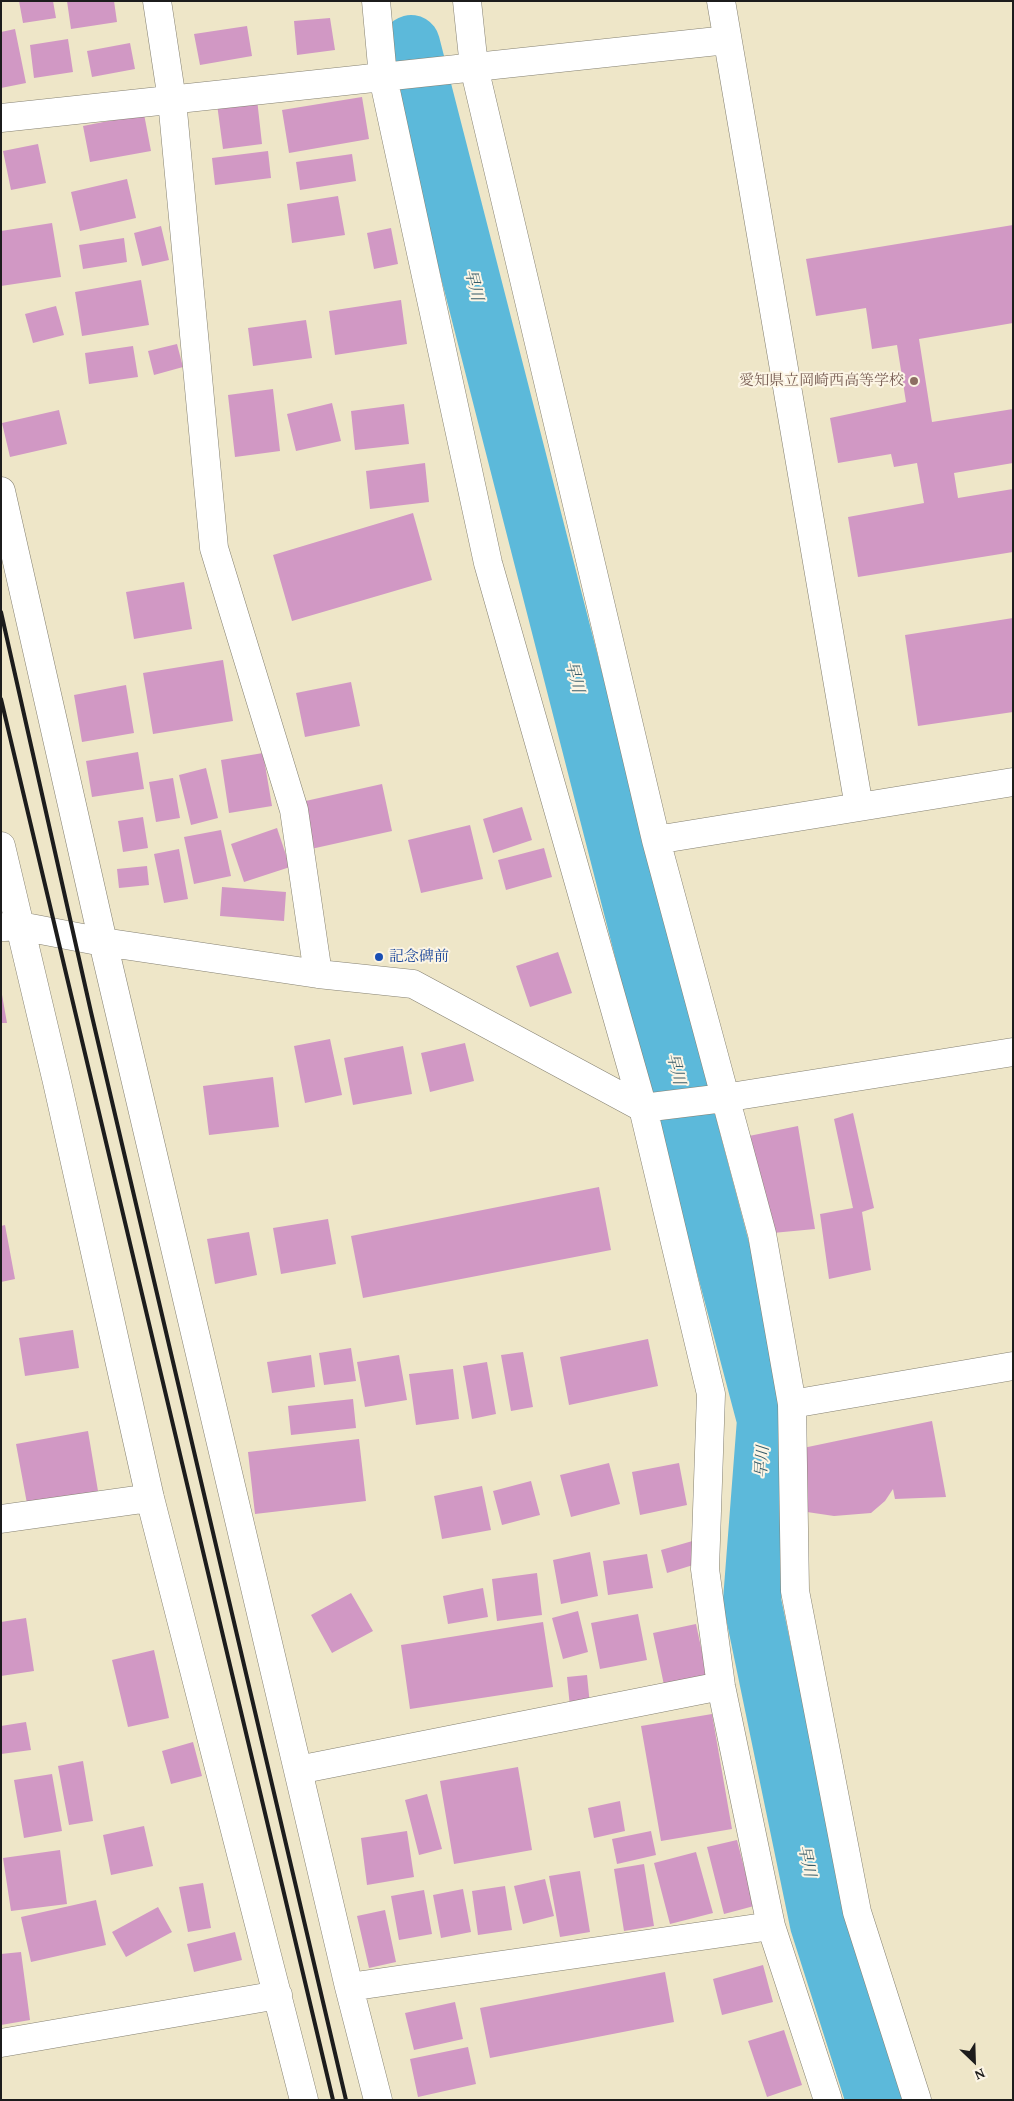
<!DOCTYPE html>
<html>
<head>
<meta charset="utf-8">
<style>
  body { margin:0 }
  #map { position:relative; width:1014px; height:2101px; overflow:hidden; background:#eee6c8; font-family:"Gentium Book Plus",serif }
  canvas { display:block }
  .frame { position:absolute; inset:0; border:2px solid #1c1c1c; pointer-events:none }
  .north { position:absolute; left:949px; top:2036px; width:50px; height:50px; -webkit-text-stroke:4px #fcf5e5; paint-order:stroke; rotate:156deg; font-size:14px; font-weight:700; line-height:20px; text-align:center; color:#1c1c1c }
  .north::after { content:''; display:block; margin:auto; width:18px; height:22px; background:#1c1c1c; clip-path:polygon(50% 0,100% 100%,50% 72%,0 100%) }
</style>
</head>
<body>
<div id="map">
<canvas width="1014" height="2101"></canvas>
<div class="frame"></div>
<div class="north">N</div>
</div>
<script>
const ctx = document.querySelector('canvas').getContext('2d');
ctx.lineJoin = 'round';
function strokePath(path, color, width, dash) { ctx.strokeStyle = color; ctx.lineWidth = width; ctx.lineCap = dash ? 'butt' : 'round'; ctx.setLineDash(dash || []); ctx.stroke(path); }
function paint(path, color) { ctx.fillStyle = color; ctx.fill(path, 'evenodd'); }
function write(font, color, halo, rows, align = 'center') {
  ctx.font = font + ' "Gentium Book Plus","Noto Serif JP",serif'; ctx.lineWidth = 4; ctx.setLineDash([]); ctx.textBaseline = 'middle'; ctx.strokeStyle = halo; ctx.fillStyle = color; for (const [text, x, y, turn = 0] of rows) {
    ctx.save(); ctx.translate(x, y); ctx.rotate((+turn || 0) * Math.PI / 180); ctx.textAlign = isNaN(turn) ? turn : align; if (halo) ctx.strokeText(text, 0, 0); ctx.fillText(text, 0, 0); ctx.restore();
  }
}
strokePath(new Path2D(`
  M 411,44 L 694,1148 L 766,1420 L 752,1601 L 819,1924 L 875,2100`), '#5cb9da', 58);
paint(new Path2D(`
  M 19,1 L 53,1 L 56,18 L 23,23 Z
  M 67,1 L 114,1 L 117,22 L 71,29 Z
  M 330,18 L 335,50 L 297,55 L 294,21 Z
  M 247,26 L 252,56 L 200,65 L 194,34 Z
  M 15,29 L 26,83 L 1,88 L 1,32 Z
  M 68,39 L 73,72 L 34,78 L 30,45 Z
  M 130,43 L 135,69 L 92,77 L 87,51 Z
  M 362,97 L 369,139 L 289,153 L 282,110 Z
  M 257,99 L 262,144 L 223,149 L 217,104 Z
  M 144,114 L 151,151 L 90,162 L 83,126 Z
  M 38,144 L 46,183 L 11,190 L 3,151 Z
  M 268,151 L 271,178 L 215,185 L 212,158 Z
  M 352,154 L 356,181 L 300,190 L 296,162 Z
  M 127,179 L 136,218 L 80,231 L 71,192 Z
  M 338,196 L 345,235 L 292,243 L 287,204 Z
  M 52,223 L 61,277 L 1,286 L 1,231 Z
  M 1013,225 L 1013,323 L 919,339 L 932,422 L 1013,409 L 1013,463 L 954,473 L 958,498 L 1013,489 L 1013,552 L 858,577 L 848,517 L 924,503 L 917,463 L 894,467 L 891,454 L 838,463 L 830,418 L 906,402 L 897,345 L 872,349 L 866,308 L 816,316 L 806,259 Z
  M 161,226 L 169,260 L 142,266 L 134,233 Z
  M 391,228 L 398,264 L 374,269 L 367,233 Z
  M 124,238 L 127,262 L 83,269 L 79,245 Z
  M 141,280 L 149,325 L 82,336 L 75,292 Z
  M 401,300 L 407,344 L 335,355 L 329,311 Z
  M 56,306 L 64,335 L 33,343 L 25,314 Z
  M 306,320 L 312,358 L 253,366 L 248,328 Z
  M 177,344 L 183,367 L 154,375 L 148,351 Z
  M 133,346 L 138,377 L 89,384 L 85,353 Z
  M 273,389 L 280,451 L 235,457 L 228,395 Z
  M 332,403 L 341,441 L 296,451 L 287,414 Z
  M 404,404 L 409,444 L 355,450 L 351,411 Z
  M 59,410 L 67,444 L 10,457 L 2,423 Z
  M 425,463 L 429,502 L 370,509 L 366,471 Z
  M 413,513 L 432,580 L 292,621 L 273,555 Z
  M 184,582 L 192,629 L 134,639 L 126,592 Z
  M 1013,618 L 1013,712 L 918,726 L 905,635 Z
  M 223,660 L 233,721 L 153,734 L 143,673 Z
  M 351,682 L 360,726 L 305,737 L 296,693 Z
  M 126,685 L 134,733 L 82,742 L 74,695 Z
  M 138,752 L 144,789 L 92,797 L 86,761 Z
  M 263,753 L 272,806 L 229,813 L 221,760 Z
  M 206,768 L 218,818 L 191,825 L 179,775 Z
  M 173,778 L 180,818 L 156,822 L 149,782 Z
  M 382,784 L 392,831 L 311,849 L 301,802 Z
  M 522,807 L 532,840 L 493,853 L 483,819 Z
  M 143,817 L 148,848 L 123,852 L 118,821 Z
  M 470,825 L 483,879 L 421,893 L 408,840 Z
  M 277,828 L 290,867 L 244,882 L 231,844 Z
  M 221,830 L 231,876 L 194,884 L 184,837 Z
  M 544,848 L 552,877 L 506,890 L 498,860 Z
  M 179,849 L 188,899 L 164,903 L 154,854 Z
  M 147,866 L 149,885 L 119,888 L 117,869 Z
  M 222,887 L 286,892 L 284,921 L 220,916 Z
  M 558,952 L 572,993 L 530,1007 L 516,966 Z
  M 1,989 L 7,1023 L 1,1023 Z
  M 330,1039 L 342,1095 L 305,1103 L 294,1046 Z
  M 465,1043 L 474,1081 L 430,1092 L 421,1053 Z
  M 403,1046 L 412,1094 L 353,1105 L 344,1058 Z
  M 273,1077 L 279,1127 L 209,1135 L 203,1086 Z
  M 853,1113 L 874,1208 L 862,1212 L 871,1270 L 829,1279 L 820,1214 L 853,1208 L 834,1119 Z
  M 798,1126 L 815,1229 L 762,1234 L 744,1137 Z
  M 599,1187 L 611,1250 L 363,1298 L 351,1236 Z
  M 328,1219 L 336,1264 L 281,1274 L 273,1228 Z
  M 5,1225 L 15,1279 L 1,1282 L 1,1226 Z
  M 249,1232 L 257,1275 L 215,1284 L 207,1239 Z
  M 73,1330 L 79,1368 L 25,1376 L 19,1338 Z
  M 648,1339 L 658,1386 L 569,1405 L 560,1357 Z
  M 351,1348 L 356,1381 L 324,1385 L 319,1353 Z
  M 523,1352 L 533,1407 L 511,1411 L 501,1355 Z
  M 311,1355 L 315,1387 L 272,1393 L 267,1362 Z
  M 399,1355 L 407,1400 L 365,1407 L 357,1362 Z
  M 487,1362 L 496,1414 L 472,1419 L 463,1366 Z
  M 453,1369 L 459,1419 L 416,1425 L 409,1374 Z
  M 353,1399 L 356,1428 L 291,1435 L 288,1406 Z
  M 932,1421 L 946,1497 L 895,1499 L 893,1489 L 885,1501 L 871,1513 L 834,1516 L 807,1512 L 803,1448 Z
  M 88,1431 L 99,1497 L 28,1509 L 16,1444 Z
  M 359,1439 L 366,1501 L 255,1514 L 248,1452 Z
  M 609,1463 L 620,1504 L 571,1517 L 560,1475 Z
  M 679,1463 L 687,1505 L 640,1515 L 632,1472 Z
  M 531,1481 L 540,1515 L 502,1525 L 493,1491 Z
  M 482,1486 L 491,1530 L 442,1539 L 434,1496 Z
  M 696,1540 L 703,1562 L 667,1573 L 661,1550 Z
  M 590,1552 L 598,1596 L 561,1604 L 553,1560 Z
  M 647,1554 L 653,1588 L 608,1595 L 603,1561 Z
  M 537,1573 L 542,1615 L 497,1621 L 492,1579 Z
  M 483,1588 L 488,1617 L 448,1624 L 443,1596 Z
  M 351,1593 L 373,1631 L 332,1653 L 311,1615 Z
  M 578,1611 L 588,1652 L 563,1659 L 552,1618 Z
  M 638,1614 L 647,1660 L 600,1669 L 591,1623 Z
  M 26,1618 L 34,1671 L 1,1676 L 1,1622 Z
  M 543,1622 L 553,1687 L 410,1709 L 401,1645 Z
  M 696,1624 L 707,1675 L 664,1685 L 653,1633 Z
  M 154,1650 L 169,1718 L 128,1727 L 112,1660 Z
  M 587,1675 L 590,1705 L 570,1707 L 567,1677 Z
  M 712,1714 L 732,1829 L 661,1841 L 641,1726 Z
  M 26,1722 L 31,1750 L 1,1754 L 1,1726 Z
  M 193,1742 L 202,1776 L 171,1784 L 162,1751 Z
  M 83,1761 L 93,1821 L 69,1825 L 58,1766 Z
  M 518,1767 L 532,1850 L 454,1864 L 440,1781 Z
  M 52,1774 L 62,1831 L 24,1838 L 14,1780 Z
  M 427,1794 L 442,1849 L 419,1855 L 405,1800 Z
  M 620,1801 L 625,1831 L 594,1838 L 588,1808 Z
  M 144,1826 L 153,1866 L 111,1875 L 103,1835 Z
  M 407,1831 L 414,1877 L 367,1885 L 361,1838 Z
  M 651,1831 L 656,1855 L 617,1864 L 612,1839 Z
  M 737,1840 L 754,1906 L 724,1914 L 707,1847 Z
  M 60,1850 L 67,1904 L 11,1911 L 3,1858 Z
  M 696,1852 L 713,1913 L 670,1924 L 654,1863 Z
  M 644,1864 L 654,1926 L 624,1931 L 614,1869 Z
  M 580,1871 L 590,1932 L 560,1937 L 549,1876 Z
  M 545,1879 L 554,1916 L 523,1924 L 514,1886 Z
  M 203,1883 L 211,1928 L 188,1932 L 179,1887 Z
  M 505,1886 L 512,1930 L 478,1935 L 472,1891 Z
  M 463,1889 L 471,1932 L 441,1938 L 433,1895 Z
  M 424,1890 L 432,1934 L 399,1940 L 391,1896 Z
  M 96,1900 L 106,1945 L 31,1962 L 21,1917 Z
  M 158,1907 L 172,1932 L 126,1957 L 112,1932 Z
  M 385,1910 L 396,1962 L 369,1968 L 357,1916 Z
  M 235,1932 L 242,1960 L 194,1972 L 187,1944 Z
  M 21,1952 L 30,2020 L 1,2025 L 1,1954 Z
  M 763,1965 L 773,2002 L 722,2015 L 713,1979 Z
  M 665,1972 L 674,2022 L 490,2058 L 480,2008 Z
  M 455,2002 L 463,2039 L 414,2050 L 405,2013 Z
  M 784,2030 L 802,2085 L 767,2097 L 748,2041 Z
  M 468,2047 L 476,2084 L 418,2097 L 410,2059 Z`), '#d198c4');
const minor = new Path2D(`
  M 157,1 L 172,100 L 214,548 L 294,810 L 318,974
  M 376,1 L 383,77 L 488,563 L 643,1108 L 711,1394 L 705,1569 L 721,1686 L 771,1926 L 828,2100
  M 467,1 L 474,67 L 656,840 L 762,1234 L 792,1404 L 795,1591 L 857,1912 L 917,2100
  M 721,1 L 859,807
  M 1,118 L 727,40
  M 1,491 L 103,942 L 349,1987 L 378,2100
  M 656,840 L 1013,782
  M 1,846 L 57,1082 L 150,1498 L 304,2100
  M 4,927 L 20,926 L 103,942 L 318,974 L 413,984 L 643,1108 L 724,1098 L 1013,1052
  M 792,1404 L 1013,1366
  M 1,1519 L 150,1498
  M 298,1770 L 721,1686
  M 349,1987 L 771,1926
  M 1,2043 L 278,1995`);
strokePath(minor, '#858172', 29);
strokePath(minor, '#fff', 28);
strokePath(new Path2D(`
  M 1,612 L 91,1012 L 346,2100
  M 1,699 L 333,2100`), '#1c1c1c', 4);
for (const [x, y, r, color] of [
  [914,381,5,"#8d6e63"],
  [379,957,5,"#1a4fb4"]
]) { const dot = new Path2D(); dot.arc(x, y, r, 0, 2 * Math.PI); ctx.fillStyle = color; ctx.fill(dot); strokePath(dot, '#fcf5e5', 2); }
write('15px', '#785e54', '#fcf5e5', [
  ["愛知県立岡崎西高等学校",904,381]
], 'right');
write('15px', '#164399', '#fcf5e5', [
  ["記念碑前",389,957]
], 'left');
write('italic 16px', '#365b68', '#fcf5e5', [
  ["早川",473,285,76],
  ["早川",574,677,76],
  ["早川",675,1069,76],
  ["早川",763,1462,-86],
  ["早川",806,1861,78]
]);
</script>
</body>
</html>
